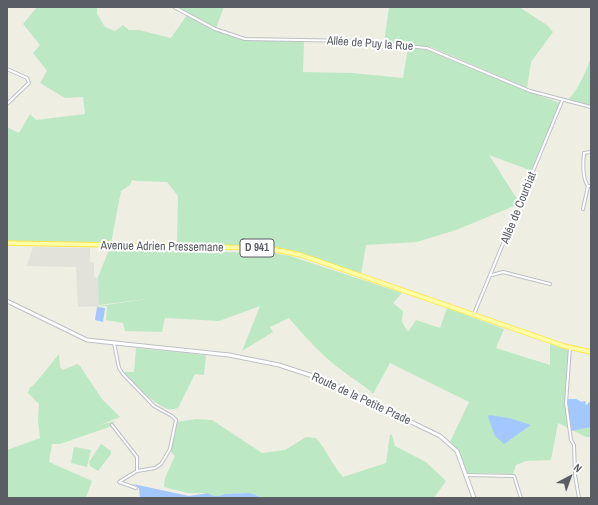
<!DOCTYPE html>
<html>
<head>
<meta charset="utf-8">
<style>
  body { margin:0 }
  #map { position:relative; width:598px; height:505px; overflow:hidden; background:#efeee2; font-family:"Archivo Narrow",sans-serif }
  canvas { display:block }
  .frame { position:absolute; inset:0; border:8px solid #5a5d64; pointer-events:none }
  .north { position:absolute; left:550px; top:457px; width:40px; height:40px; -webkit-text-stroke:3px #fff; paint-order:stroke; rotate:41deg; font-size:11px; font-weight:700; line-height:16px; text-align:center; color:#5a5d64 }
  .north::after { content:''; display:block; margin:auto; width:14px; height:18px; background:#5a5d64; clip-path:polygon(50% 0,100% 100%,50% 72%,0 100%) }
</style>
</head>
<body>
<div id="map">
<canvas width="598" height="505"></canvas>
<div class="frame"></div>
<div class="north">N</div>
</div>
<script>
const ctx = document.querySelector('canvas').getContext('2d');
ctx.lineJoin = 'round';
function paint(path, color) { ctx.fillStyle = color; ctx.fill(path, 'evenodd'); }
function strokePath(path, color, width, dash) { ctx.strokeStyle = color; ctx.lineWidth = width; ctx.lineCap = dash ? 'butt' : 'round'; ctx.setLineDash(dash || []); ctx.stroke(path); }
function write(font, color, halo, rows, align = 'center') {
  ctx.font = font + ' "Archivo Narrow",sans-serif'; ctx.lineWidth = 4; ctx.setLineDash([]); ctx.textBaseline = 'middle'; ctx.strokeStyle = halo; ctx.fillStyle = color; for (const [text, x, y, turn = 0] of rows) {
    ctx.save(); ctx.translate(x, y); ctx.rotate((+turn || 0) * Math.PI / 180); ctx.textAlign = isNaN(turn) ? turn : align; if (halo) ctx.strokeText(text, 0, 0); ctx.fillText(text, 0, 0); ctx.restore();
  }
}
paint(new Path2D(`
  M 33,247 L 90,248 L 90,262 L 94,263 L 94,277 L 99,278 L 99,306 L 78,307 L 76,267 L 27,266 Z`), '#e2e1da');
paint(new Path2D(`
  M 37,7 L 97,7 L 97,14 L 105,27 L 115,31 L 123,25 L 129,30 L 139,30 L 171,38 L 187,15 L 215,30 L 245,40 L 304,42 L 303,72 L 352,73 L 403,78 L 408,48 L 428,50 L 529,92 L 560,103 L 532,171 L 489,155 L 519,202 L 514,206 L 456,230 L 417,242 L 366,245 L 361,274 L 282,248 L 271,247 L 179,244 L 177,242 L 178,196 L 167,182 L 137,181 L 132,180 L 130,185 L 121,191 L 111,243 L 19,242 L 7,241 L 7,127 L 19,133 L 30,114 L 36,120 L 85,114 L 83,97 L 65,98 L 40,83 L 47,71 L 33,53 L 40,45 L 23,24 Z
  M 176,7 L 224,7 L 216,28 Z
  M 389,7 L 519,7 L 547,25 L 553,32 L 531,62 L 527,88 L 431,47 L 384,43 Z
  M 591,58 L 591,106 L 570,101 L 569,99 C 580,87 585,72 591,58 Z
  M 109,250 L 274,253 L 290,256 L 402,293 L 393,303 L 403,311 L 402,322 L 408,332 L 416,320 L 440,328 L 447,308 L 504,329 L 496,348 L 550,365 L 550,344 L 571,351 L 567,403 L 591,425 L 591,437 L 586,437 L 558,423 L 551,460 L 526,461 L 516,465 L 513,474 L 467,473 L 459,451 L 450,442 L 469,402 L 390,363 L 373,394 C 365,385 354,380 344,372 C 322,356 306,338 289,318 L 270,327 L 273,332 L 242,351 L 260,306 L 219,321 L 165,318 L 162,332 L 125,331 L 123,323 L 106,320 L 107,306 L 92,307 L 147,299 L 99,305 L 98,277 Z
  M 136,348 L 205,355 L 206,356 L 204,375 L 195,374 L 178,408 C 175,409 171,410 168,409 C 156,406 131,382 124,372 L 134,372 Z
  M 59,354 L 60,367 L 63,370 L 77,364 L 80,366 L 102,399 L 120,417 L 100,425 L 115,421 L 112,426 L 60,444 L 51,444 L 52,444 L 49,462 L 92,481 L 86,498 L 7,498 L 7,450 L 40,438 L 38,421 L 39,404 L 28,393 L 30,387 L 33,386 Z
  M 196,419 L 212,420 L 262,453 L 285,450 L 306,437 L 316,438 C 327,450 332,465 343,477 L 386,463 L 390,434 L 392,435 L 395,446 L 426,462 L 446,481 L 434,498 L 261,498 L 254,494 L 249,493 L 225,494 L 219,496 L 214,496 L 208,493 L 188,493 L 164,487 L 165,478 L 175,456 L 170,451 L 176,422 Z
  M 101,444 L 111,451 L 111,454 L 98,471 L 90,466 L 89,462 Z
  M 74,447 L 91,450 L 87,467 L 71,463 Z`), '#bce9c3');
paint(new Path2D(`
  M 97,307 L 105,308 L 103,322 L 95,320 Z
  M 567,399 L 576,399 L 582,402 L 584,401 L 586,402 L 585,404 L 587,405 L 589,402 L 591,403 L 591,427 L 571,431 Z
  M 489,415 L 509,418 L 531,425 L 504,444 L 495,436 L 488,417 Z
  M 133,484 L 189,496 L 208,493 L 214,496 L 219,496 L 225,494 L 249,493 L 254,494 L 261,498 L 140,498 L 139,488 Z`), '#a2c8ff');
const street = new Path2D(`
  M 174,7 L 215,29 L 245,39 L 355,41 L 427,48 L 530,91 L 591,107
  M 7,69 L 27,78 L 29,83 L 7,104
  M 591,152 L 584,153 C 583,163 582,178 588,186 L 591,186
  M 583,209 L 588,186
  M 492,275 L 503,272 L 550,284
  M 474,314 L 562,101
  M 114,343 L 119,368 L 123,374 L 154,406 L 172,416 L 176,420 L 170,449 L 161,464 L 155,468 L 137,471 L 119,482 L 136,488
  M 570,347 L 566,403 L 571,440 L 574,445 L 575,475 L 579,498
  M 112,425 L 137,457 L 137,471
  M 466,475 L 514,476 L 521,498`);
const secondary = new Path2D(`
  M 7,301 L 87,340 L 229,355 L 279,365 L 325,380 L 440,436 L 457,451 L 474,498`);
const primary = new Path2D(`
  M 7,243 L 264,248 L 277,250 L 301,255 L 564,346 L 591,352`);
strokePath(street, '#bcbfc5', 4);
strokePath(secondary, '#bdbfc7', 5);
strokePath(primary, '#fde64d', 5.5);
strokePath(street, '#fff', 2);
strokePath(secondary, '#fff', 3);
strokePath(primary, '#fffea7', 3.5);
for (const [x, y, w] of [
  [257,248,34]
]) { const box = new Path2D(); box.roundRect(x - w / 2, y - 9, w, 18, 3); ctx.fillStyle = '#fff'; ctx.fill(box); strokePath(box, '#5a5d64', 1); }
write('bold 11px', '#5a5d64', null, [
  ["D 941",257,248]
]);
write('12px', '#5a5d64', '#fff', [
  ["Allée de Puy la Rue",370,44,4],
  ["Allée de Courbiat",519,208,-68],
  ["Avenue Adrien Pressemane",162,247,1],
  ["Route de la Petite Prade",361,399,25]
]);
</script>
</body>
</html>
